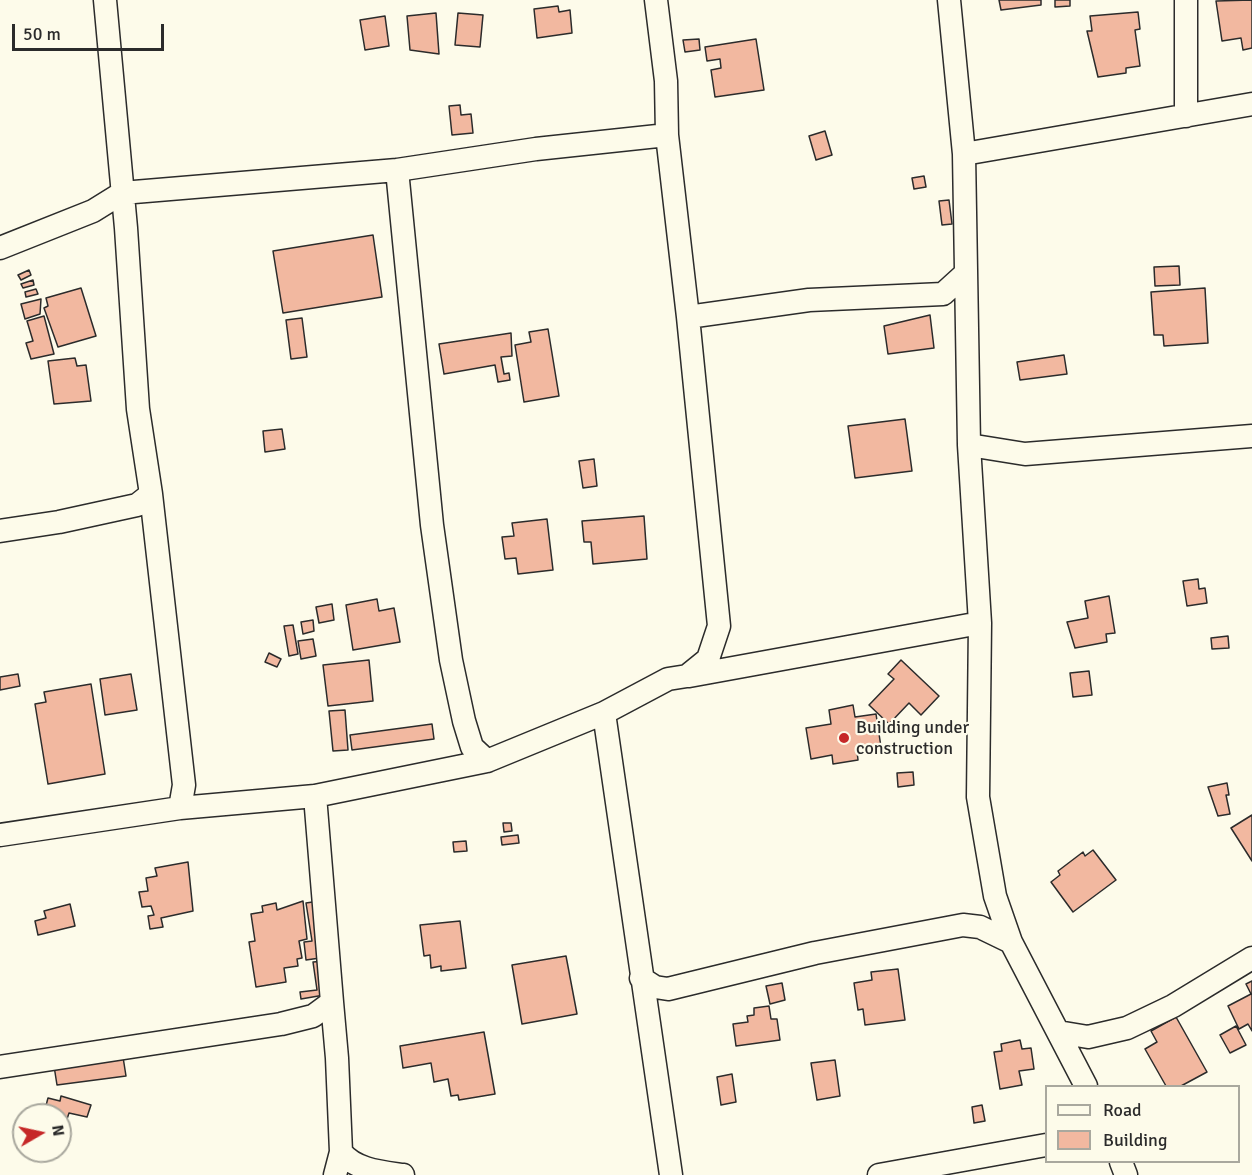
<!DOCTYPE html>
<html>
<head>
<meta charset="utf-8">
<style>
  body { margin:0 }
  #map { position:relative; width:1252px; height:1175px; overflow:hidden; background:#fdfbea; font-family:Signika,sans-serif }
  canvas { display:block }
  .legend { position:absolute; left:1045px; top:1085px; width:195px; height:78px; box-sizing:border-box; background:#fdfbea; border:2px solid #a9a89e; margin:0; padding:8px 10px; list-style:none; font-size:18px; color:#2b2b2b }
  .legend li { display:flex; align-items:center; gap:12px; height:30px }
  .legend b { width:30px; border:2px solid #a9a89e }
  .north { position:absolute; left:12px; top:1103px; width:60px; height:60px; box-sizing:border-box; background:#fdfbea; border:2px solid #a9a89e; border-radius:50%; rotate:81deg; font-size:16px; font-weight:700; line-height:24px; text-align:center; color:#2b2b2b }
  .north::after { content:''; display:block; margin:auto; width:21px; height:27px; background:#c62828; clip-path:polygon(50% 0,100% 100%,50% 72%,0 100%) }
  .scale { position:absolute; left:12px; top:24px; width:152px; height:27px; box-sizing:border-box; border:3px solid #2b2b2b; border-top:0; padding-left:8px; font-size:18px; line-height:21px; white-space:nowrap; color:#2b2b2b; -webkit-text-stroke:4px #fdfbea; paint-order:stroke }
</style>
</head>
<body>
<div id="map">
<canvas width="1252" height="1175"></canvas>
<ul class="legend">
<li><b style="height:8px;background:#fdfbea"></b>Road</li>
<li><b style="height:16px;background:#f2b8a0"></b>Building</li>
</ul>
<div class="north">N</div>
<div class="scale">50 m</div>
</div>
<script>
const ctx = document.querySelector('canvas').getContext('2d');
ctx.lineJoin = 'round';
function paint(path, color) { ctx.fillStyle = color; ctx.fill(path, 'evenodd'); }
function strokePath(path, color, width, dash) { ctx.strokeStyle = color; ctx.lineWidth = width; ctx.lineCap = dash ? 'butt' : 'round'; ctx.setLineDash(dash || []); ctx.stroke(path); }
function write(font, color, halo, rows, align = 'center') {
  ctx.font = font + ' Signika,sans-serif'; ctx.lineWidth = 4.5; ctx.setLineDash([]); ctx.textBaseline = 'middle'; ctx.strokeStyle = halo; ctx.fillStyle = color; for (const [text, x, y, turn = 0] of rows) {
    ctx.save(); ctx.translate(x, y); ctx.rotate((+turn || 0) * Math.PI / 180); ctx.textAlign = isNaN(turn) ? turn : align; if (halo) ctx.strokeText(text, 0, 0); ctx.fillText(text, 0, 0); ctx.restore();
  }
}
const building = new Path2D(`
  M 999,0 L 1041,0 L 1041,5 L 1001,10 Z
  M 1055,0 L 1070,0 L 1070,6 L 1055,7 Z
  M 1252,0 L 1252,48 L 1243,50 L 1241,38 L 1222,41 L 1216,1 Z
  M 558,6 L 559,12 L 570,10 L 572,33 L 537,38 L 534,9 Z
  M 1138,12 L 1140,29 L 1135,30 L 1140,66 L 1126,68 L 1126,73 L 1098,77 L 1087,31 L 1092,31 L 1090,16 Z
  M 436,13 L 439,54 L 410,50 L 407,16 Z
  M 458,13 L 483,15 L 480,47 L 455,45 Z
  M 385,16 L 389,46 L 365,50 L 360,20 Z
  M 699,39 L 700,50 L 685,52 L 683,40 Z
  M 756,39 L 764,90 L 715,97 L 711,70 L 721,68 L 720,59 L 707,61 L 705,47 Z
  M 460,105 L 461,115 L 471,114 L 473,133 L 452,135 L 449,106 Z
  M 825,131 L 832,155 L 816,160 L 809,136 Z
  M 924,176 L 926,187 L 914,189 L 912,178 Z
  M 949,200 L 952,224 L 942,225 L 939,201 Z
  M 373,235 L 382,297 L 283,313 L 273,251 Z
  M 1179,266 L 1180,285 L 1155,286 L 1154,267 Z
  M 29,270 L 31,275 L 21,280 L 18,275 Z
  M 33,280 L 34,285 L 23,288 L 21,284 Z
  M 81,288 L 96,336 L 58,347 L 44,308 L 48,306 L 46,298 Z
  M 1205,288 L 1208,343 L 1164,346 L 1163,335 L 1154,335 L 1151,292 Z
  M 36,289 L 38,294 L 26,297 L 25,292 Z
  M 41,299 L 40,314 L 25,319 L 21,304 Z
  M 930,315 L 934,348 L 888,354 L 884,326 Z
  M 44,316 L 54,354 L 31,359 L 26,343 L 33,341 L 27,321 Z
  M 302,318 L 307,357 L 291,359 L 286,320 Z
  M 548,329 L 559,396 L 524,402 L 515,345 L 531,342 L 529,332 Z
  M 511,333 L 512,356 L 501,357 L 504,374 L 509,373 L 510,380 L 498,382 L 495,365 L 444,374 L 439,344 Z
  M 1064,355 L 1067,374 L 1020,380 L 1017,362 Z
  M 75,358 L 77,366 L 86,365 L 91,401 L 54,404 L 48,361 Z
  M 905,419 L 912,471 L 855,478 L 848,426 Z
  M 282,429 L 285,449 L 265,452 L 263,431 Z
  M 594,459 L 597,486 L 583,488 L 579,461 Z
  M 644,516 L 647,559 L 593,564 L 591,542 L 584,542 L 582,521 Z
  M 547,519 L 553,570 L 518,574 L 516,558 L 505,559 L 502,537 L 514,536 L 512,523 Z
  M 1198,579 L 1199,589 L 1205,588 L 1207,603 L 1187,606 L 1183,581 Z
  M 1109,596 L 1115,633 L 1106,634 L 1107,642 L 1075,648 L 1067,622 L 1088,618 L 1085,601 Z
  M 377,599 L 379,611 L 394,608 L 400,642 L 353,650 L 346,605 Z
  M 332,604 L 334,620 L 319,623 L 316,607 Z
  M 313,620 L 314,631 L 303,634 L 301,622 Z
  M 293,625 L 298,654 L 289,656 L 284,626 Z
  M 1228,636 L 1229,648 L 1212,649 L 1211,638 Z
  M 313,639 L 316,656 L 301,659 L 298,641 Z
  M 269,653 L 281,659 L 277,667 L 265,662 Z
  M 369,660 L 373,701 L 328,706 L 323,665 Z
  M 901,660 L 939,696 L 921,715 L 909,703 L 889,724 L 869,705 L 894,679 L 888,674 Z
  M 1089,671 L 1092,695 L 1073,697 L 1070,673 Z
  M 18,674 L 20,686 L 0,690 L 0,677 Z
  M 131,674 L 137,710 L 105,715 L 100,679 Z
  M 91,684 L 105,774 L 48,784 L 35,704 L 46,702 L 44,692 Z
  M 853,705 L 855,717 L 876,714 L 881,747 L 857,751 L 858,760 L 833,764 L 832,755 L 811,759 L 806,728 L 831,724 L 829,710 Z
  M 345,710 L 348,750 L 333,751 L 329,711 Z
  M 432,724 L 434,739 L 352,750 L 350,735 Z
  M 913,772 L 914,785 L 898,787 L 897,773 Z
  M 1227,783 L 1229,795 L 1226,795 L 1230,814 L 1218,816 L 1208,787 Z
  M 1252,815 L 1252,861 L 1231,828 Z
  M 503,823 L 511,823 L 512,831 L 504,832 Z
  M 518,835 L 519,843 L 502,845 L 501,837 Z
  M 466,841 L 467,851 L 454,852 L 453,842 Z
  M 1093,850 L 1116,880 L 1073,912 L 1051,882 L 1060,875 L 1058,871 L 1083,852 L 1085,856 Z
  M 188,862 L 193,911 L 161,918 L 163,927 L 150,929 L 148,916 L 154,915 L 151,906 L 142,907 L 139,892 L 148,891 L 146,878 L 157,876 L 155,868 Z
  M 303,901 L 307,939 L 299,941 L 302,958 L 297,959 L 298,966 L 284,968 L 286,982 L 256,987 L 249,942 L 255,941 L 251,914 L 263,912 L 262,906 L 276,903 L 277,910 Z
  M 319,901 L 327,957 L 306,960 L 304,942 L 312,941 L 306,903 Z
  M 70,904 L 75,926 L 38,935 L 35,921 L 46,918 L 44,911 Z
  M 460,921 L 466,968 L 441,971 L 441,966 L 431,968 L 430,955 L 424,956 L 420,925 Z
  M 566,956 L 577,1014 L 522,1024 L 512,965 Z
  M 325,961 L 330,994 L 301,999 L 300,992 L 317,990 L 313,962 Z
  M 898,969 L 905,1020 L 865,1025 L 863,1009 L 858,1010 L 854,983 L 872,980 L 871,972 Z
  M 1252,981 L 1252,1031 L 1248,1024 L 1239,1029 L 1228,1006 L 1251,994 L 1246,984 Z
  M 782,983 L 785,1000 L 770,1004 L 766,986 Z
  M 769,1006 L 771,1019 L 777,1019 L 780,1040 L 736,1046 L 733,1024 L 748,1022 L 747,1016 L 754,1015 L 754,1008 Z
  M 1176,1017 L 1207,1072 L 1181,1086 L 1166,1086 L 1145,1049 L 1157,1042 L 1151,1031 Z
  M 1236,1026 L 1246,1045 L 1230,1053 L 1220,1035 Z
  M 484,1032 L 495,1094 L 459,1100 L 458,1095 L 451,1096 L 448,1079 L 434,1082 L 431,1063 L 403,1068 L 400,1046 Z
  M 1020,1040 L 1022,1049 L 1031,1048 L 1034,1069 L 1019,1071 L 1022,1085 L 1000,1089 L 994,1052 L 1002,1051 L 1001,1044 Z
  M 123,1057 L 126,1076 L 57,1085 L 54,1066 Z
  M 835,1060 L 840,1096 L 817,1100 L 811,1063 Z
  M 732,1074 L 736,1102 L 721,1105 L 717,1077 Z
  M 61,1096 L 91,1105 L 87,1117 L 69,1113 L 67,1119 L 60,1117 L 60,1115 L 44,1113 L 48,1098 L 60,1101 Z
  M 982,1105 L 985,1121 L 974,1123 L 972,1107 Z`);
paint(building, '#f2b8a0');
strokePath(building, '#2b2b2b', 1.5);
const minor = new Path2D(`
  M 105,0 L 126,228 L 138,409 L 151,494 L 184,785 L 180,808
  M 949,0 L 964,154 L 969,445 L 980,623 L 978,797 L 995,896 L 1011,942 L 1086,1086
  M 1186,116 L 1186,0
  M 964,154 L 1252,104
  M 397,170 L 432,525 L 451,660 L 464,721 L 472,747 L 487,761
  M 0,248 L 93,211 L 122,193 L 397,170 L 536,149 L 667,135
  M 688,317 L 809,300 L 943,294 L 965,274
  M 969,445 L 1025,454 L 1252,436
  M 0,531 L 59,522 L 137,505 L 151,494
  M 689,676 L 980,623
  M 604,713 L 671,1175
  M 0,835 L 180,808 L 315,796 L 487,761 L 604,713 L 668,679 L 687,676 L 708,659 L 719,626 L 688,317 L 667,135 L 666,81 L 656,0
  M 641,978 L 655,987 L 668,989 L 815,953 L 963,925 L 980,927 L 1011,942
  M 332,1002 L 337,1058 L 341,1152 C 355,1170 381,1172 403,1175
  M 1058,1032 L 1088,1037 L 1127,1028 L 1173,1006 L 1252,958
  M 0,1067 L 281,1024 L 313,1016 L 332,1002 L 315,796
  M 1121,1162 L 1126,1175
  M 335,1175 L 341,1152
  M 879,1175 L 1046,1145`);
strokePath(minor, '#2b2b2b', 25);
strokePath(minor, '#fdfbea', 22);
for (const [x, y, r, color] of [
  [844,738,6,"#c62828"]
]) { const dot = new Path2D(); dot.arc(x, y, r, 0, 2 * Math.PI); ctx.fillStyle = color; ctx.fill(dot); strokePath(dot, '#fdfbea', 2); }
write('18px', '#2b2b2b', '#fdfbea', [
  ["Building under",856,728],
  ["construction",856,749]
], 'left');
</script>
</body>
</html>
